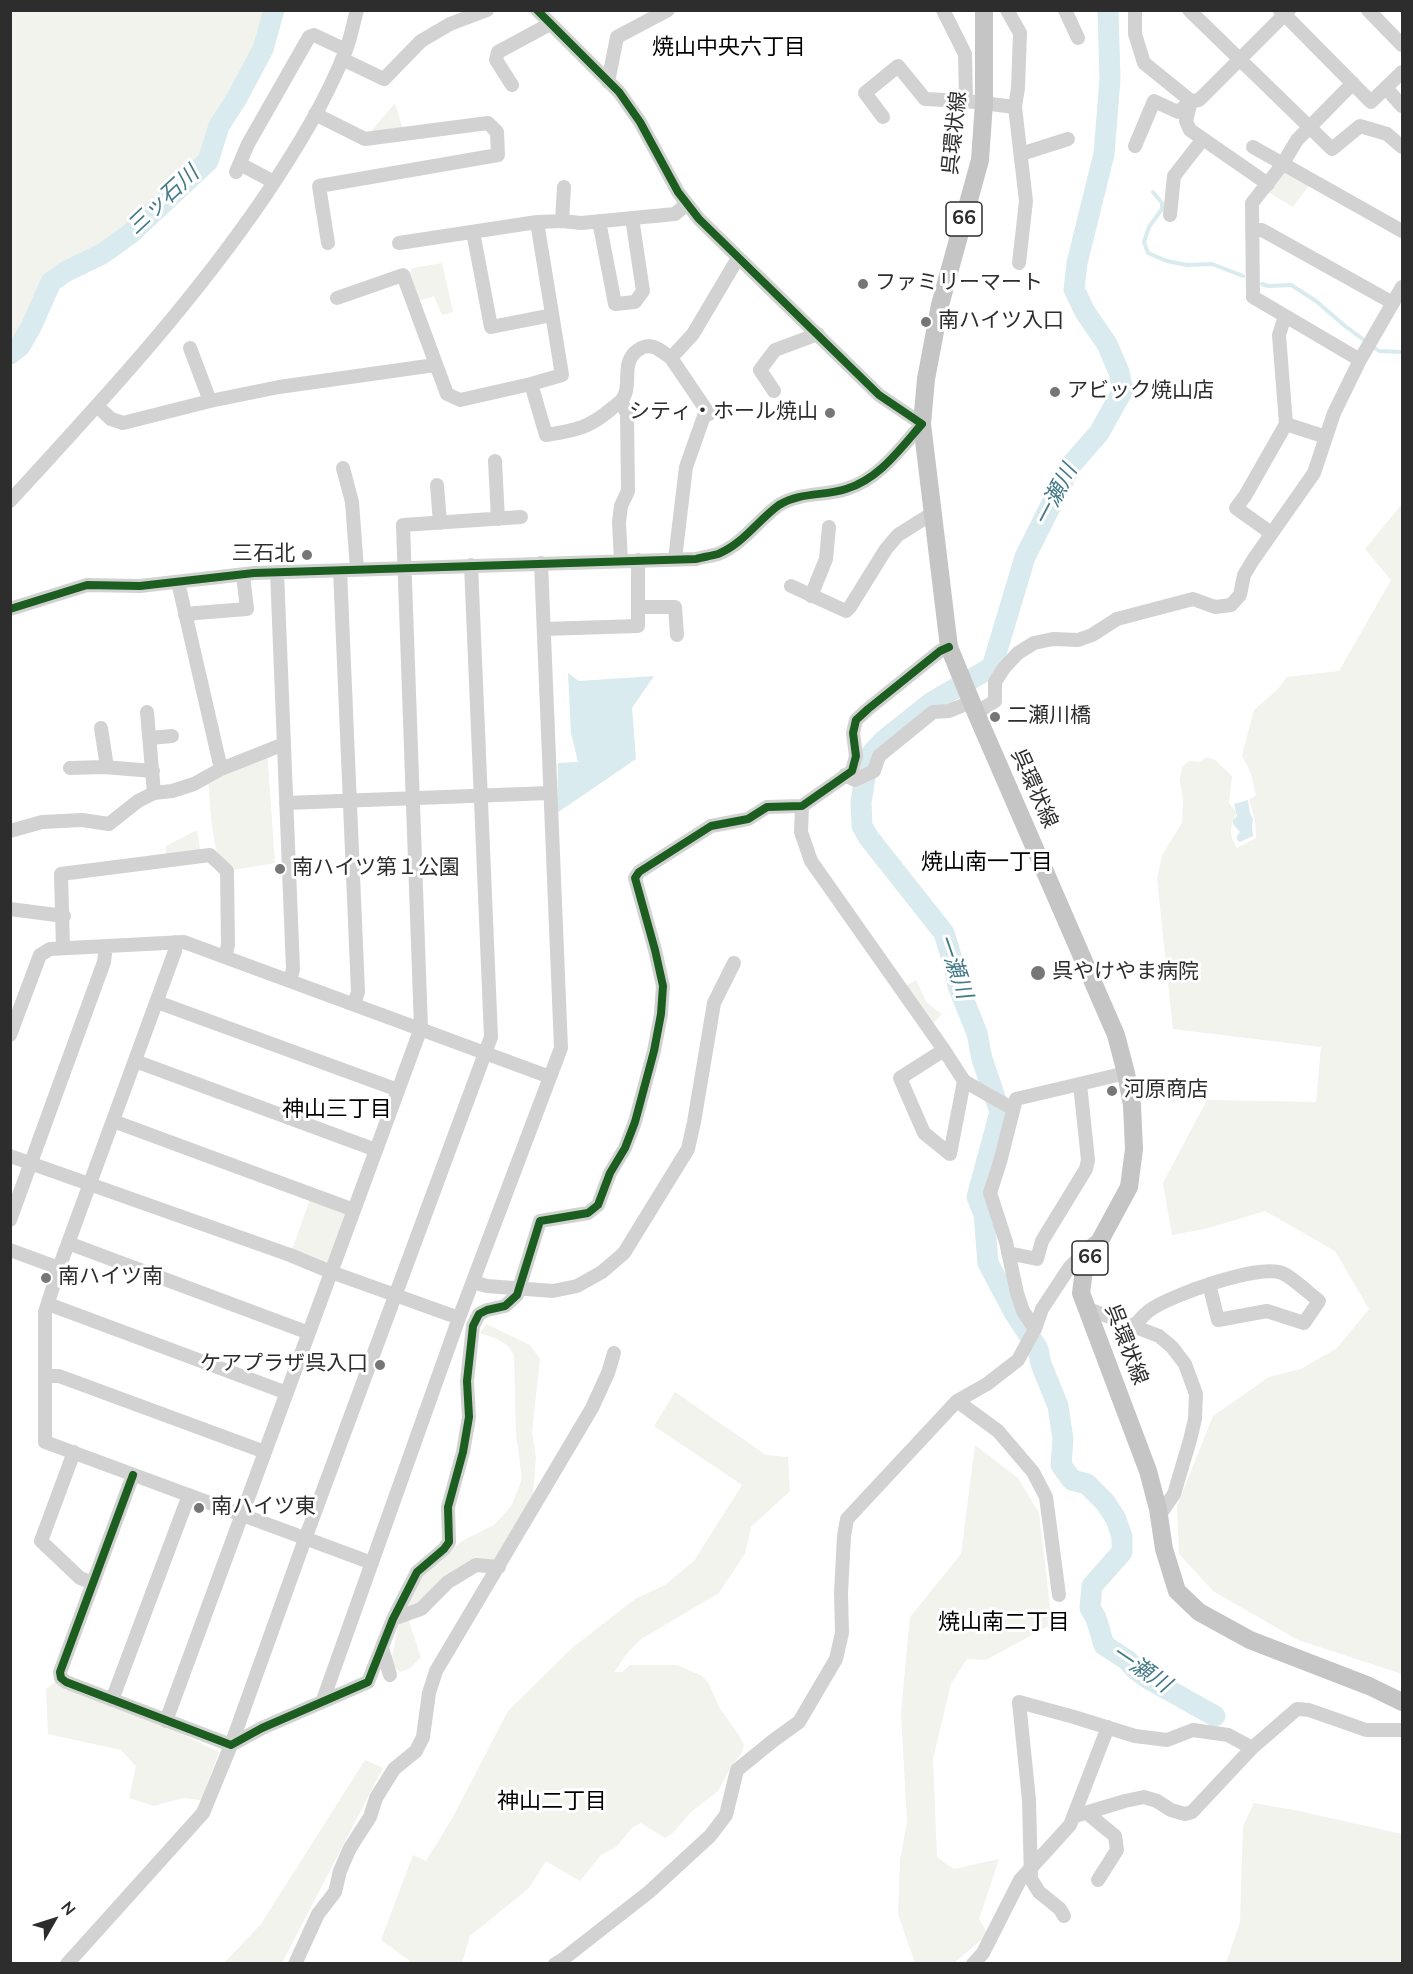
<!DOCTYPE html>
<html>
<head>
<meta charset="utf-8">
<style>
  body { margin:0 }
  #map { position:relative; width:1413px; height:1974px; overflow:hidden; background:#fff; font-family:"Nunito Sans",sans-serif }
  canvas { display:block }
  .frame { position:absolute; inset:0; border:12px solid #2d2d2d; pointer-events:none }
  .north { position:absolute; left:24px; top:1890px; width:60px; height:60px; -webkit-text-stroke:4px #fff; paint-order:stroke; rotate:51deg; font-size:16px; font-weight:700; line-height:24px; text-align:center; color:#2d2d2d }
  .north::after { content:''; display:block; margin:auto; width:21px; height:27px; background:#2d2d2d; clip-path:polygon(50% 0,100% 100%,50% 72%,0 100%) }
</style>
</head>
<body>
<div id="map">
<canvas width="1413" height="1974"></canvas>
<div class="frame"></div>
<div class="north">N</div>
</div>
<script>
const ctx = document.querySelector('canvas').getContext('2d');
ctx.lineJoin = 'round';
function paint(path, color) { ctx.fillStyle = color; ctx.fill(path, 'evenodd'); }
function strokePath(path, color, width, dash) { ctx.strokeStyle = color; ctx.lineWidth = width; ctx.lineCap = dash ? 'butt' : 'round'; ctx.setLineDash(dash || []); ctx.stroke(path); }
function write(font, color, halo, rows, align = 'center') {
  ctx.font = font + ' "Nunito Sans","Noto Sans JP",sans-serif'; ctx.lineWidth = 6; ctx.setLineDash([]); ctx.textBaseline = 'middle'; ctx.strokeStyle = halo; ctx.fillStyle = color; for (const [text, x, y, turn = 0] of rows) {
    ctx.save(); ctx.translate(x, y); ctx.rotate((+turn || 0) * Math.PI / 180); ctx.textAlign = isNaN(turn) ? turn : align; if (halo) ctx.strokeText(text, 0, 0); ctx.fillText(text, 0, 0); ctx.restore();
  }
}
paint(new Path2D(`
  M 11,10 L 273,11 L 249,69 L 223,117 L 200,165 L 129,231 L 85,257 L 69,265 L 57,267 C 39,291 34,326 11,345 Z
  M 395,103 L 403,130 L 367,136 Z
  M 1282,165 L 1312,181 L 1293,207 L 1263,189 Z
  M 442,263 L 453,312 L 442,315 L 434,296 L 416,302 L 407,274 L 413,268 Z
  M 1402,504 L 1402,1674 L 1298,1640 L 1213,1591 L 1179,1554 L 1177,1506 L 1213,1416 L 1269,1377 L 1301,1369 L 1337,1348 L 1369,1309 L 1335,1251 L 1265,1211 L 1205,1229 L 1172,1235 L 1163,1183 L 1207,1100 L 1316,1102 L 1321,1047 L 1173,1029 L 1157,879 L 1162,855 L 1182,823 L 1183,801 L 1180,780 L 1182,767 L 1189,761 L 1199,762 L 1207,757 L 1215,760 L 1232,776 L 1229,803 L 1237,813 C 1229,824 1229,836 1237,848 L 1256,838 L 1255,820 L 1249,800 L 1256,795 L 1251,774 L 1242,755 L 1254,710 L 1277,690 L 1287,677 L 1339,671 L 1391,580 L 1365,549 Z
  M 267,750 L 275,863 L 227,871 C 211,857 210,799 208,777 Z
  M 197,830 L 201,856 L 165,861 L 166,846 Z
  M 916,980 L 927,1003 L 942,1014 L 930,1027 L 904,987 Z
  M 312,1194 L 354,1210 L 331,1272 L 290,1255 Z
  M 486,1324 L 530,1345 L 540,1359 L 532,1432 L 536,1458 L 532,1503 L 498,1560 L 479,1561 L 446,1575 L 412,1614 L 409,1622 L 421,1657 L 409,1669 L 400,1672 L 393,1666 L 392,1657 L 397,1630 L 406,1603 L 426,1568 L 462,1541 L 494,1525 L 512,1505 L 522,1479 L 516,1433 L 514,1356 C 509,1341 494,1338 480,1333 Z
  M 675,1392 L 766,1455 L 788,1457 L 790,1491 L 751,1527 L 745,1554 L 719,1593 L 641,1639 L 629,1651 L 614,1672 L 622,1672 L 630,1665 L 677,1665 L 702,1676 L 708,1682 L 719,1707 L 740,1737 L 744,1745 L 741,1754 L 730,1768 L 718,1791 L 690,1813 L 673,1833 L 665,1838 L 641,1823 L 633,1827 L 616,1847 L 601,1855 L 580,1881 L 546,1861 L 529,1888 L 470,1936 L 462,1963 L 409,1963 L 410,1961 L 381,1940 L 413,1855 L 426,1861 L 453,1817 L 508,1711 L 572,1648 L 635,1599 L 665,1585 L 694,1561 L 742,1485 L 654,1426 Z
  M 975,1445 L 1018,1478 L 1039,1513 L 1052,1624 L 986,1660 L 967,1659 L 951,1684 L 933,1759 L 937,1857 L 954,1869 L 999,1859 L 979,1919 L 988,1934 L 954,1963 L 915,1963 L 898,1914 L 900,1861 L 907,1821 L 901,1713 L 910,1617 L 961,1554 Z
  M 61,1678 L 112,1700 L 219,1752 L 201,1800 L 183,1798 L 154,1806 L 129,1798 L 136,1766 L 121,1750 L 48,1734 L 46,1689 Z
  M 365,1760 L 383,1768 L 282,1963 L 224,1963 L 261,1924 Z
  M 1254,1803 L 1294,1810 L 1402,1834 L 1402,1963 L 1226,1963 L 1240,1922 L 1243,1826 Z`), '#f1f3ec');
paint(new Path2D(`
  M 568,673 L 579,681 L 654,676 L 632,708 L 636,759 L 557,813 L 558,763 L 578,762 L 571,733 Z
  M 1248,800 L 1250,813 L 1253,819 L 1252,826 L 1253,836 L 1240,842 L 1237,840 L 1237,836 L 1240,832 L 1233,824 L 1233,820 L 1237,816 L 1234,804 Z`), '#d9ebef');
strokePath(new Path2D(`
  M 1153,192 L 1162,203 L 1162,209 L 1149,227 L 1144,242 L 1148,253 L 1167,261 L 1187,265 L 1212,264 L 1243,276
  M 1262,284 L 1268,286 L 1291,285 L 1316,301 L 1345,326 L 1379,351 L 1402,352`), '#d9ebef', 4);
strokePath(new Path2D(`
  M 1108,10 L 1110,79 L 1104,154 L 1077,263 L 1074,289 L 1085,312 L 1107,344 L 1119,372 L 1123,390 L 1099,433 L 1071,465 L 1025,557 L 992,667 L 932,702 L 883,741 L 871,754 L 867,765 L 861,802 L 862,826 L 869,838 L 944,933 L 955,969 L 958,986 L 977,1033 L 982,1059 L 1000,1112 L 977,1197 L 984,1214 L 988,1263 L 1014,1312 L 1038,1349 L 1041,1364 L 1058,1406 L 1063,1439 L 1061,1465 L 1072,1480 L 1087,1484 L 1105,1502 L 1116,1519 L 1122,1537 L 1122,1552 L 1092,1586 L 1090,1608 L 1096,1618 L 1104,1645 L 1127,1660 L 1135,1669 L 1147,1678 L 1215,1716
  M 10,354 L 20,346 L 31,327 L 51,282 L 65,272 L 102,254 L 130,234 L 208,161 L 219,126 L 237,98 L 263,49 L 274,10`), '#d9ebef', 21);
strokePath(new Path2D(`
  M 943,10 L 965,54 L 966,101
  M 1007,10 L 1020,33 L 1018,88 L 1015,107 L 1026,201 L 1019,263
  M 1065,10 L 1078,38
  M 1135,10 L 1135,34 L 1144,63 L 1191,101 L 1199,100 L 1289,10
  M 1189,10 L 1332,149 L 1360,126 L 1387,134 L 1402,147
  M 1280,10 L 1371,102 L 1402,72
  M 1368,10 L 1402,45
  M 342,59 L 384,79 L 421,41 L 450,24 L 487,10
  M 608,82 L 617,37 L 668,10
  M 1353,83 L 1297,140 L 1282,165 L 1252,203 L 1253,297 L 1360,360
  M 512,85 L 496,60 L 498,52 L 550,24
  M 1386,88 L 1402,106
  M 1191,101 L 1186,121 L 1190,130 L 1268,184
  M 315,114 L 365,139 L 488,123 L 497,132 L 498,155 L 319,186 L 328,243
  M 883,117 L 865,93 L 898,66 L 925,99 L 966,101 L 1015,107
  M 1135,146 L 1154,101 L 1178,112 L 1191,101
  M 1253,147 L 1402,231
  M 1021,154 L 1068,139
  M 240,164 L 274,182
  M 236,172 L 248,144 L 309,37 L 314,35 L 346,50
  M 1170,215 L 1174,176 L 1203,139
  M 562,221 L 564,187
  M 599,221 L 615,304 L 635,302 L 643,291 L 632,218
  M 1252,230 L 1262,230 L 1393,303
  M 473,232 L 491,327 L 552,315
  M 399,243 L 537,222 L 562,221 L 581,223 L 675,214 L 687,204
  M 337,298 L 403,275 L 447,394 L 460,400 L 531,384 L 562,375 L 537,222
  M 190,348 L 210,401
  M 671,358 L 709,414 L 704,416 L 686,467 L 675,559
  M 531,384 L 546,435 C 575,430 587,429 610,410 C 613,407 618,404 621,401 C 634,386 619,363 638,350 C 651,341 660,350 671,358 L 693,334 L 738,258
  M 774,391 L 760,370 L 775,350 L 818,334
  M 97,406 L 111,419 L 123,423 L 210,401 L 279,387 L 435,365
  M 1286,424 L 1326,437
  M 495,461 L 498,519
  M 343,468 L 352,502 L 357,569
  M 437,485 L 440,523
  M 10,501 C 101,402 192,304 267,193 C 297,148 326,101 346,50 C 351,37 353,24 357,10
  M 1271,533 L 1236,508 L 1245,496 L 1286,424 L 1279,335 L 1285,316
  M 621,561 L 619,522 L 621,506 L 628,491 L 627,414 L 621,401
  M 340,570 L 358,992 L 354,1004
  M 277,572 L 293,969 L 290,981
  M 178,582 L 221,769
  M 791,586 L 846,611 L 850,607 L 886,549 L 898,535 L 933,513
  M 811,596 L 826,559 L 829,527
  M 638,607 L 675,607 L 677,635
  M 10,609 L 87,585 L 140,586 L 254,573 L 696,559 C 703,557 711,556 718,554 C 743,544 758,520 779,505 C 800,492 824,496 846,489 C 879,479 900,449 922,424 L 879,395 L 699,219 L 678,192 L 640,122 L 619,92 L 537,10
  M 185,615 L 196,613 L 247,609 L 243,575
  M 544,629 L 638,626 L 638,560
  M 147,712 L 154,793
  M 976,713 L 995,701 L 995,682 L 1004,668 L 1018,653 L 1034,643 L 1053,639 L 1078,640 L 1092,635 L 1117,619 L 1193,599 L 1215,607 L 1231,605 L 1240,595 L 1244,575 L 1253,560 L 1314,473 L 1334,413 L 1360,360 L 1402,287
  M 101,728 L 107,767
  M 150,738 L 172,736
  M 70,768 L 104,767 L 153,771
  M 845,775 L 855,780 L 874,771 L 879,756 L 933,712 L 949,711 L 971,702
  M 286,803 L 550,793
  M 802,806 L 801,832 L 811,861 L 944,1050
  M 10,831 L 42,822 L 82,820 L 109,824 L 138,801 L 154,793 L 172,791 L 194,784 L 221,769 L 284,744
  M 10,909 L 64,916
  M 175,942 L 175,951 L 59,1268 L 45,1312 L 45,1442 L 372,1563
  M 63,948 L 61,874 L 210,855 L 227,871 L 228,945 L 225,957
  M 157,1002 L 398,1090
  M 10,1035 L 40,955 L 50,949 L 184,942 L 550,1077
  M 944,1050 L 964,1081 L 950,1154 L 924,1133 L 900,1078 Z
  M 135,1061 L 376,1150
  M 964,1081 L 1013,1109
  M 113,1121 L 354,1210
  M 10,1156 L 290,1255 L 331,1272 L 459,1318
  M 10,1220 L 104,962 L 106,946
  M 68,1243 L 309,1333
  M 10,1250 L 59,1268
  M 1008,1253 L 1037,1259 L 1042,1241 L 1086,1169 L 1088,1160 L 1080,1084
  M 473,1282 L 487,1286 L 553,1291 L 577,1286 L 602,1272 L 624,1253 L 688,1149 L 694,1122 L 714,1003 L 734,963
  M 48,1304 L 287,1393
  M 1086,1308 L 1159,1336 L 1172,1347 L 1185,1364 L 1196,1394 L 1195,1419 L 1190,1440 L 1174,1494 L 1159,1516
  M 1133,1327 C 1139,1321 1144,1314 1150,1310 C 1171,1295 1258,1264 1282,1273 C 1291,1276 1311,1295 1319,1301 L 1304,1323 L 1267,1311 L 1218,1320 L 1209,1284
  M 1035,1329 L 1023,1311 L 1017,1293 L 1006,1242 L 990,1193 L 1000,1162 L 1016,1099 L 1126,1073
  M 45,1376 L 59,1376 L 265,1452
  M 957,1401 L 998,1431 L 1033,1472 L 1046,1497 L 1059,1595
  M 74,1452 L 41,1541 L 80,1578 L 93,1583
  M 133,1475 L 60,1672 L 61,1678 L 66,1682 L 231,1745 L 262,1728 L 368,1682 L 393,1619 L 417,1572 L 444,1549 L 449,1542 L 448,1507 L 463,1452 L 469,1417 L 467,1381 L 473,1326 L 479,1314 L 487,1310 L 505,1306 L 517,1295 L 540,1221 L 588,1213 L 598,1205 L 610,1173 L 625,1148 L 635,1122 L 654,1051 L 661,1014 L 663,986 L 655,950 L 635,878 L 639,872 L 711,826 L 748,819 L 767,807 L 802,806 L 852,771 L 856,756 L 853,733 L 856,720 L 868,709 L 940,651 L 949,647
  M 393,1619 L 421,1609 L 448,1582 L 476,1565 L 499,1567
  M 382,1648 L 390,1675
  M 112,1700 L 189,1495
  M 323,1700 L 459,1318 L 561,1048 L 541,563
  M 166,1721 L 421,1028 L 403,525 L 521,517
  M 1087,1813 L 1115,1836 L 1117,1850 L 1098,1880
  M 1075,1816 L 1125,1801 L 1144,1797 L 1157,1801 L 1171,1810 L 1185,1814 L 1192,1812 L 1252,1748 L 1297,1709 L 1309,1710 L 1366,1730 L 1402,1730
  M 1064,1916 L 1060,1909 L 1039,1892 L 1031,1879 L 1029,1800 L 1019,1702 L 1074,1717 L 1135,1736 L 1167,1740 L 1193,1730 L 1228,1735 L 1252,1748
  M 67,1964 L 203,1813 L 231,1745 L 305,1539 L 491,1037 L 471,565
  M 295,1964 L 318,1914 L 335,1892 L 340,1871 L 350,1848 L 370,1817 L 376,1798 L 394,1769 L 416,1751 L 423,1737 L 429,1693 L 436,1671 L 592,1408 L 608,1373 L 614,1353
  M 555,1964 L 562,1960 L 649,1892 L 710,1836 L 726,1815 L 737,1770 L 774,1740 L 799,1722 L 836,1659 L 842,1633 L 841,1593 L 844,1536 L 847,1519 L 957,1401 L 987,1384 L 1018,1360 L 1035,1329 L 1042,1309 L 1069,1268 L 1094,1243
  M 973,1964 L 983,1953 L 1020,1880 L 1070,1825 L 1108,1727`), '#d2d2d2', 14);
strokePath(new Path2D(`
  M 984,10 L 984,103 L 980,160 L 940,305 L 926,379 L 922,424 L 949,647 L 976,713 L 1116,1035 L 1126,1073 L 1132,1105 L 1134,1149 L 1129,1187 L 1084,1270 L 1081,1293 L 1148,1471 L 1158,1509 L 1164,1549 L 1177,1591 L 1199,1612 L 1250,1640 L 1369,1686 L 1402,1702`), '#c5c5c5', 18);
strokePath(new Path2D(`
  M 10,609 L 87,585 L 140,586 L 254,573 L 696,559 C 703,557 711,556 718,554 C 743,544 758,520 779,505 C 800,492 824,496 846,489 C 879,479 900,449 922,424 L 879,395 L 699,219 L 678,192 L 640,122 L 619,92 L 537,10
  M 133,1475 L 60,1672 L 61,1678 L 66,1682 L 231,1745 L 262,1728 L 368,1682 L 393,1619 L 417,1572 L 444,1549 L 449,1542 L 448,1507 L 463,1452 L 469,1417 L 467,1381 L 473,1326 L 479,1314 L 487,1310 L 505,1306 L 517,1295 L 540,1221 L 588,1213 L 598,1205 L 610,1173 L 625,1148 L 635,1122 L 654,1051 L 661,1014 L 663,986 L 655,950 L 635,878 L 639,872 L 711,826 L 748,819 L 767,807 L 802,806 L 852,771 L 856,756 L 853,733 L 856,720 L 868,709 L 940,651 L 949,647`), '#1b5e20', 8);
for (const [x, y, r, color] of [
  [863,284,6,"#767676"],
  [926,322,6,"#767676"],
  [1055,392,6,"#767676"],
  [830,413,6,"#767676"],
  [307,555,6,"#767676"],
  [995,717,6,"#767676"],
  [280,869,6,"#767676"],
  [1038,973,8,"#767676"],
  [1112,1091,6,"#767676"],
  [46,1278,6,"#767676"],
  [380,1365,6,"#767676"],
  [199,1508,6,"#767676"]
]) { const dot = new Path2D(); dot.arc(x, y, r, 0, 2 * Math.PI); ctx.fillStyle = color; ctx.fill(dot); strokePath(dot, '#fff', 2); }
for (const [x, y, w] of [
  [964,219,36],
  [1090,1258,36]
]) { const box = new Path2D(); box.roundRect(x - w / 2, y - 17, w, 34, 4.5); ctx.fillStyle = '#fff'; ctx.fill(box); strokePath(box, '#2d2d2d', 1.5); }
write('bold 20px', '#2d2d2d', null, [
  ["66",964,219],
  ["66",1090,1258]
]);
write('21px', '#2d2d2d', '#fff', [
  ["呉環状線",956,133,-84],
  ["呉環状線",1033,789,66],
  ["呉環状線",1125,1345,69]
]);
write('21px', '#2d2d2d', '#fff', [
  ["ファミリーマート",875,284],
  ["南ハイツ入口",938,322],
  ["アビック焼山店",1067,392],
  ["シティ・ホール焼山",818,413,"right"],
  ["三石北",295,555,"right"],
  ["二瀬川橋",1007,717],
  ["南ハイツ第１公園",292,869],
  ["呉やけやま病院",1052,973],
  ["河原商店",1124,1091],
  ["南ハイツ南",58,1278],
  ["ケアプラザ呉入口",368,1365,"right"],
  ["南ハイツ東",211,1508]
], 'left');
write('22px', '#000', '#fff', [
  ["焼山中央六丁目",729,49],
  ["焼山南一丁目",987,864],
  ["神山三丁目",337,1111],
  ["焼山南二丁目",1004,1624],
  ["神山二丁目",552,1803]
]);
write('italic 22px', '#427a88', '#fff', [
  ["三ッ石川",164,201,-43],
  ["一瀬川",1057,496,-62],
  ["一瀬川",953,967,71],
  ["一瀬川",1140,1670,34]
]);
</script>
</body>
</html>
